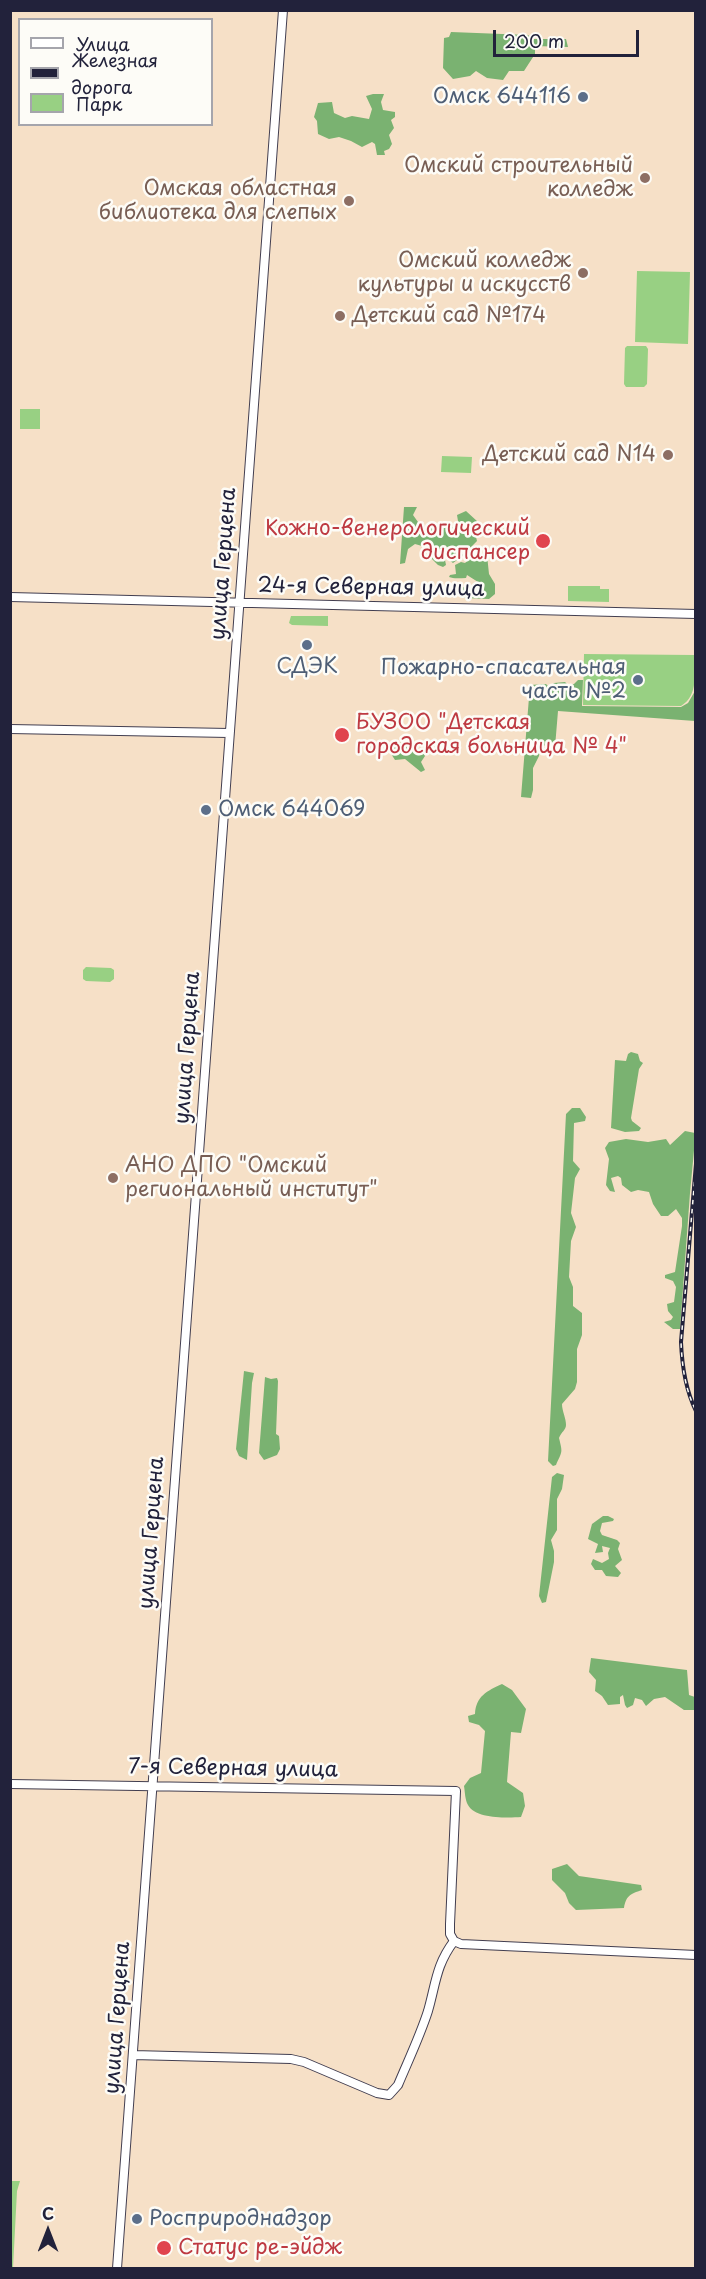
<!DOCTYPE html>
<html>
<head>
<meta charset="utf-8">
<style>
  body { margin:0 }
  #map { position:relative; width:706px; height:2279px; overflow:hidden; background:#f6e0c7; font-family:"Playpen Sans",sans-serif }
  canvas { display:block }
  .frame { position:absolute; inset:0; border:12px solid #22223b; pointer-events:none }
  .legend { position:absolute; left:18px; top:18px; width:195px; height:108px; box-sizing:border-box; background:#fdfcf7; border:2px solid #a5a5ac; margin:0; padding:8px 10px; list-style:none; font-size:18px; color:#22223b }
  .legend li { display:flex; align-items:center; gap:12px; height:30px }
  .legend b { width:30px; border:2px solid #a5a5ac }
  .north { position:absolute; left:18px; top:2201px; width:60px; height:60px; -webkit-text-stroke:4px #fdfcf7; paint-order:stroke; rotate:0deg; font-size:16px; font-weight:700; line-height:24px; text-align:center; color:#22223b }
  .north::after { content:''; display:block; margin:auto; width:21px; height:27px; background:#22223b; clip-path:polygon(50% 0,100% 100%,50% 72%,0 100%) }
  .scale { position:absolute; left:493px; top:30px; width:146px; height:27px; box-sizing:border-box; border:3px solid #22223b; border-top:0; padding-left:8px; font-size:18px; line-height:21px; white-space:nowrap; color:#22223b; -webkit-text-stroke:4px #fdfcf7; paint-order:stroke }
</style>
</head>
<body>
<div id="map">
<canvas width="706" height="2279"></canvas>
<div class="frame"></div>
<ul class="legend">
<li><b style="height:8px;background:#fff"></b>Улица</li>
<li><b style="height:8px;background:#22223b"></b>Железная дорога</li>
<li><b style="height:16px;background:#98d083"></b>Парк</li>
</ul>
<div class="north">С</div>
<div class="scale">200 m</div>
</div>
<script>
const ctx = document.querySelector('canvas').getContext('2d');
ctx.lineJoin = 'round';
function paint(path, color) { ctx.fillStyle = color; ctx.fill(path, 'evenodd'); }
function strokePath(path, color, width, dash) { ctx.strokeStyle = color; ctx.lineWidth = width; ctx.lineCap = dash ? 'butt' : 'round'; ctx.setLineDash(dash || []); ctx.stroke(path); }
function write(font, color, halo, rows, align = 'center') {
  ctx.font = font + ' "Playpen Sans",sans-serif'; ctx.lineWidth = 5; ctx.setLineDash([]); ctx.textBaseline = 'middle'; ctx.strokeStyle = halo; ctx.fillStyle = color; for (const [text, x, y, turn = 0] of rows) {
    ctx.save(); ctx.translate(x, y); ctx.rotate((+turn || 0) * Math.PI / 180); ctx.textAlign = isNaN(turn) ? turn : align; if (halo) ctx.strokeText(text, 0, 0); ctx.fillText(text, 0, 0); ctx.restore();
  }
}
paint(new Path2D(`
  M 637,271 L 690,272 L 688,344 L 635,342 Z
  M 627,346 L 646,346 L 648,349 L 647,384 L 644,387 L 626,387 L 624,384 L 625,348 Z
  M 20,409 L 40,409 L 40,429 L 20,429 Z
  M 442,456 L 472,457 L 471,473 L 441,472 Z
  M 568,586 L 600,586 L 600,589 L 609,589 L 609,602 L 568,601 Z
  M 291,616 L 328,616 L 328,626 L 292,625 L 289,623 Z
  M 584,654 L 694,655 C 694,674 699,695 681,706 L 583,705 Z
  M 86,967 L 111,968 L 114,970 L 114,979 L 110,982 L 86,981 L 83,979 L 83,970 Z
  M 11,2181 L 20,2181 L 17,2191 L 13,2268 L 10,2268 Z`), '#98d083');
paint(new Path2D(`
  M 451,32 L 528,35 L 533,39 L 566,39 L 568,47 L 535,46 L 535,54 L 524,71 L 509,71 L 503,80 L 487,78 L 476,71 L 470,76 L 453,79 L 443,68 L 444,38 L 449,37 Z
  M 373,94 L 384,94 L 381,102 L 383,110 L 395,112 L 395,117 L 391,120 L 394,128 L 389,135 L 392,144 L 389,149 L 384,151 L 385,155 L 377,155 L 375,144 L 372,142 L 362,147 L 351,141 L 339,137 L 329,139 L 318,134 L 317,121 L 314,117 L 318,103 L 332,102 L 334,113 L 345,118 L 352,116 L 369,119 L 372,109 L 366,96 Z
  M 404,507 L 417,507 L 413,515 L 418,522 L 418,528 L 459,527 L 457,515 L 466,511 L 478,522 L 476,537 L 477,541 L 468,550 L 457,547 L 457,551 L 464,555 L 453,563 L 449,560 L 448,548 L 445,545 L 443,550 L 446,565 L 443,567 L 438,565 L 428,555 L 429,548 L 415,544 L 408,549 L 405,563 L 400,564 Z
  M 482,554 L 487,555 L 489,574 L 495,584 L 495,594 L 489,599 L 465,598 L 461,589 L 463,587 L 473,591 L 478,582 L 467,575 L 466,578 C 460,578 454,579 449,577 L 450,575 L 456,574 L 455,565 L 461,562 L 465,563 L 474,555 Z
  M 578,680 L 583,680 L 582,706 L 681,707 L 688,703 L 695,691 L 695,721 L 558,711 L 555,747 L 545,746 L 541,742 L 539,756 L 533,768 L 533,790 L 531,798 L 521,797 L 530,685 L 546,684 L 550,688 L 554,683 L 565,682 L 568,685 L 574,684 Z
  M 397,742 C 408,744 419,745 425,756 L 421,762 L 425,770 L 421,772 L 405,759 L 395,760 L 388,749 L 390,744 Z
  M 631,1052 L 638,1054 L 640,1061 L 643,1063 L 639,1069 L 631,1118 L 632,1121 L 641,1128 L 639,1131 L 625,1132 L 611,1128 L 615,1060 L 626,1061 L 628,1054 Z
  M 572,1108 L 580,1108 L 586,1117 L 585,1121 L 574,1123 L 573,1161 L 580,1169 L 575,1178 L 571,1213 L 576,1227 L 571,1241 L 569,1277 L 573,1287 L 573,1306 L 582,1313 L 582,1335 L 577,1349 L 577,1382 L 575,1389 L 562,1404 C 562,1411 566,1418 566,1425 C 566,1430 561,1432 559,1438 C 563,1454 562,1451 556,1465 L 553,1466 L 548,1461 L 566,1114 Z
  M 685,1131 L 695,1133 L 695,1140 L 690,1193 L 680,1329 L 673,1329 L 664,1322 L 671,1320 L 673,1317 L 668,1311 L 667,1304 L 674,1302 L 676,1287 L 673,1281 L 665,1278 L 665,1275 L 675,1272 L 682,1226 L 682,1218 L 676,1209 L 668,1216 L 661,1216 L 653,1204 L 649,1192 L 638,1190 L 631,1192 L 622,1185 L 621,1178 L 618,1176 L 611,1178 L 615,1192 L 610,1191 L 606,1185 L 609,1159 L 605,1148 L 609,1142 L 626,1139 L 648,1142 L 666,1139 L 670,1145 Z
  M 244,1371 L 254,1373 L 252,1383 L 247,1460 L 239,1456 L 236,1449 Z
  M 265,1377 L 271,1379 L 277,1378 L 278,1381 L 276,1434 L 279,1436 L 280,1449 L 277,1455 L 264,1460 L 259,1453 Z
  M 557,1473 L 564,1475 L 562,1489 L 557,1499 L 557,1530 L 551,1540 L 554,1551 L 554,1562 L 546,1602 L 542,1603 L 539,1596 L 552,1477 Z
  M 603,1516 L 608,1516 L 614,1519 L 613,1521 L 602,1523 L 600,1531 L 602,1535 L 617,1540 L 620,1543 L 618,1549 L 622,1560 L 615,1566 L 621,1573 L 618,1577 L 606,1576 L 602,1570 L 595,1570 L 591,1564 L 593,1559 L 602,1563 L 609,1559 L 608,1553 L 610,1548 L 602,1546 L 603,1552 L 595,1553 L 598,1544 L 588,1539 L 592,1524 Z
  M 591,1658 L 687,1670 L 689,1695 L 695,1697 L 695,1710 L 684,1710 L 665,1697 L 654,1699 L 646,1706 L 642,1700 L 635,1698 L 633,1705 L 627,1708 L 625,1705 L 623,1695 L 620,1697 L 620,1704 L 608,1705 L 602,1696 L 595,1691 L 596,1680 L 589,1672 Z
  M 502,1684 L 512,1690 L 526,1709 L 521,1733 L 511,1732 L 507,1782 L 523,1793 L 525,1806 L 521,1817 C 508,1818 475,1819 468,1805 C 465,1800 465,1792 464,1786 L 470,1778 L 481,1773 L 485,1731 L 479,1725 L 469,1722 L 468,1716 L 475,1714 C 476,1696 487,1691 502,1684 Z
  M 567,1864 L 579,1876 L 641,1885 L 642,1890 C 630,1894 626,1896 624,1908 L 576,1910 L 569,1903 L 565,1893 L 552,1880 L 552,1869 Z`), '#7ab271');
const major = new Path2D(`
  M 10,597 L 696,614
  M 10,729 L 229,733
  M 10,1784 L 456,1791 L 450,1924 L 450,1934 L 454,1941
  M 454,1941 L 461,1944 L 696,1955
  M 133,2055 L 291,2059 L 304,2062 L 377,2093 L 389,2095 L 398,2085 C 408,2061 420,2036 428,2011 C 436,1983 436,1965 454,1941
  M 117,2268 L 283,10`);
strokePath(major, '#423e50', 10);
strokePath(major, '#fff', 8);
const rail = new Path2D(`
  M 696,1164 L 681,1342 C 682,1366 685,1389 696,1411`);
strokePath(rail, '#22223b', 4);
strokePath(rail, '#fdfcf7', 1.5, [4.5]);
for (const [x, y, r, color] of [
  [583,97,6,"#5c6f8a"],
  [645,178,6,"#8d6e63"],
  [349,201,6,"#8d6e63"],
  [583,273,6,"#8d6e63"],
  [340,316,6,"#8d6e63"],
  [668,455,6,"#8d6e63"],
  [543,541,8,"#e0444e"],
  [307,645,6,"#5c6f8a"],
  [638,680,6,"#5c6f8a"],
  [342,735,8,"#e0444e"],
  [206,810,6,"#5c6f8a"],
  [113,1178,6,"#8d6e63"],
  [137,2219,6,"#5c6f8a"],
  [164,2248,8,"#e0444e"]
]) { const dot = new Path2D(); dot.arc(x, y, r, 0, 2 * Math.PI); ctx.fillStyle = color; ctx.fill(dot); strokePath(dot, '#fdfcf7', 2); }
write('21px', '#4e5e75', '#fdfcf7', [
  ["Омск 644116",571,97],
  ["СДЭК",307,667,"center"],
  ["Пожарно-спасательная",626,668],
  ["часть №2",626,692],
  ["Омск 644069",218,810,"left"],
  ["Росприроднадзор",149,2219,"left"]
], 'right');
write('21px', '#785e54', '#fdfcf7', [
  ["Омский строительный",633,166],
  ["колледж",633,190],
  ["Омская областная",337,189],
  ["библиотека для слепых",337,213],
  ["Омский колледж",571,261],
  ["культуры и искусств",571,285],
  ["Детский сад №174",352,316,"left"],
  ["Детский сад N14",656,455],
  ["АНО ДПО \"Омский",125,1166,"left"],
  ["региональный институт\"",125,1190,"left"]
], 'right');
write('21px', '#be3a42', '#fdfcf7', [
  ["Кожно-венерологический",530,529,"right"],
  ["диспансер",530,553,"right"],
  ["БУЗОО \"Детская",356,723],
  ["городская больница № 4\"",356,747],
  ["Статус ре-эйдж",178,2248]
], 'left');
write('21px', '#22223b', '#fdfcf7', [
  ["улица Герцена",224,564,-86],
  ["24-я Северная улица",371,588,1],
  ["улица Герцена",188,1048,-86],
  ["улица Герцена",152,1533,-86],
  ["7-я Северная улица",233,1769,1],
  ["улица Герцена",118,2018,-86]
]);
</script>
</body>
</html>
